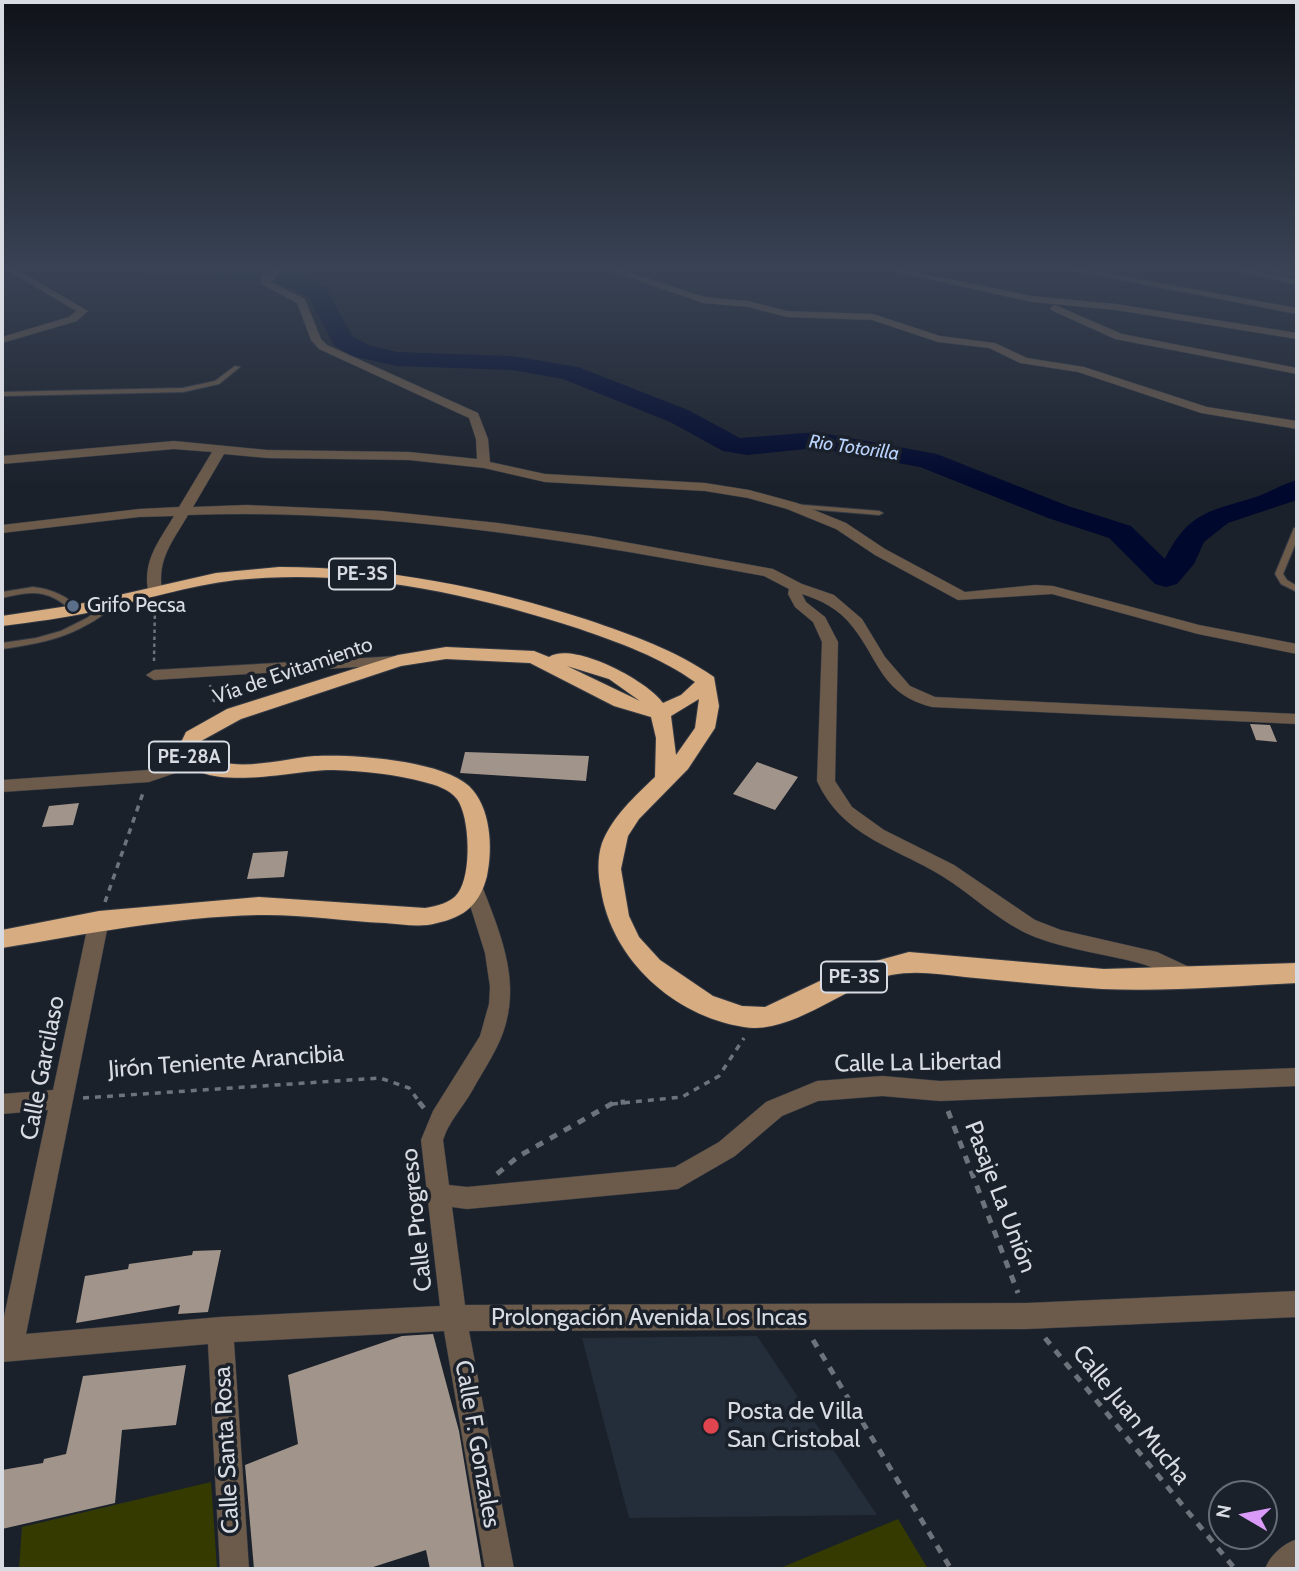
<!DOCTYPE html>
<html>
<head>
<meta charset="utf-8">
<style>
  body { margin:0 }
  #map { position:relative; width:1299px; height:1571px; overflow:hidden; background:#1b212b; font-family:Cabin,sans-serif }
  canvas { display:block }
  .frame { position:absolute; inset:0; border:4px solid #d8dce2; pointer-events:none }
  .north { position:absolute; left:1208px; top:1480px; width:70px; height:70px; box-sizing:border-box; background:#1b212b; border:2px solid #676c74; border-radius:50%; rotate:280deg; font-size:19px; font-weight:700; line-height:28px; text-align:center; color:#d8dce2 }
  .north::after { content:''; display:block; margin:auto; width:24px; height:32px; background:#da9af7; clip-path:polygon(50% 0,100% 100%,50% 72%,0 100%) }
</style>
</head>
<body>
<div id="map">
<canvas width="1299" height="1571"></canvas>
<div class="frame"></div>
<div class="north">N</div>
</div>
<script>
const ctx = document.querySelector('canvas').getContext('2d');
ctx.lineJoin = 'round';
function paint(path, color) { ctx.fillStyle = color; ctx.fill(path, 'evenodd'); }
function strokePath(path, color, width, dash) { ctx.strokeStyle = color; ctx.lineWidth = width; ctx.lineCap = dash ? 'butt' : 'round'; ctx.setLineDash(dash || []); ctx.stroke(path); }
function write(font, color, halo, rows, align = 'center') {
  ctx.font = font + ' Cabin,sans-serif'; ctx.lineWidth = 7; ctx.setLineDash([]); ctx.textBaseline = 'middle'; ctx.strokeStyle = halo; ctx.fillStyle = color; for (const [text, x, y, turn = 0] of rows) {
    ctx.save(); ctx.translate(x, y); ctx.rotate((+turn || 0) * Math.PI / 180); ctx.textAlign = isNaN(turn) ? turn : align; if (halo) ctx.strokeText(text, 0, 0); ctx.fillText(text, 0, 0); ctx.restore();
  }
}
paint(new Path2D(`
  M 757,1336 L 877,1515 L 629,1518 L 582,1338 Z`), '#242d3a');
paint(new Path2D(`
  M 211,1482 L 217,1569 L 19,1569 L 22,1527 Z
  M 898,1519 L 928,1569 L 778,1569 Z`), '#353b00');
paint(new Path2D(`
  M 140,269 L 272,269 L 312,280 L 326,288 L 352,336 L 369,345 L 397,352 L 512,356 L 578,367 L 688,410 L 740,438 L 817,432 L 937,454 L 1068,506 L 1131,526 L 1165,559 C 1188,512 1210,511 1256,497 C 1270,492 1282,484 1297,480 L 1297,500 L 1228,523 L 1204,542 L 1194,564 L 1177,584 L 1166,587 L 1155,584 L 1109,538 L 1048,518 L 920,467 L 817,448 L 747,455 L 723,451 L 670,422 L 563,379 L 512,370 L 397,366 L 352,356 L 334,345 L 309,297 L 296,290 L 269,281 L 151,275 Z`), '#00092d');
paint(new Path2D(`
  M 1250,724 L 1270,725 L 1277,742 L 1256,740 Z
  M 465,752 L 589,756 L 586,781 L 460,773 Z
  M 757,762 L 798,777 L 775,810 L 733,794 Z
  M 79,803 L 73,825 L 42,827 L 49,806 Z
  M 288,851 L 284,877 L 247,879 L 253,853 Z
  M 221,1250 L 208,1312 L 178,1314 L 180,1305 L 76,1323 L 85,1276 L 128,1269 L 129,1264 L 192,1255 L 193,1251 Z
  M 433,1334 L 459,1431 L 482,1569 L 430,1569 L 426,1550 L 367,1569 L 254,1569 L 245,1465 L 298,1444 L 288,1375 L 402,1336 Z
  M 186,1365 L 176,1425 L 122,1430 L 115,1503 L 2,1529 L 2,1470 L 43,1463 L 44,1459 L 66,1454 L 83,1376 Z`), '#a1958b');
const lane = new Path2D(`
  M 1259,269 L 1270,269 L 1297,273 L 1297,277 Z
  M 235,366 L 240,367 L 219,384 L 183,392 L 2,396 L 2,392 L 183,388 L 215,381 Z
  M 792,504 L 879,511 L 883,513 L 879,515 L 795,508 L 792,508 Z
  M 1294,528 L 1297,528 L 1297,540 L 1283,574 L 1287,580 L 1297,586 L 1297,592 L 1281,584 L 1275,574 Z
  M 33,587 C 52,589 67,596 80,609 L 79,611 C 69,611 63,602 54,598 C 37,589 19,594 2,598 L 2,592 Z
  M 118,596 L 121,597 L 121,601 C 82,634 52,642 2,649 L 2,643 L 36,638 L 61,631 L 87,618 Z`);
const street = new Path2D(`
  M 5,269 L 16,269 L 88,311 L 77,321 L 2,343 L 2,337 L 69,317 L 76,311 Z
  M 272,269 L 283,269 L 271,282 L 305,299 L 321,339 L 327,345 L 478,413 L 488,439 L 490,462 L 545,474 L 705,483 L 749,490 L 797,503 L 846,523 L 885,549 L 965,592 L 1035,585 L 1053,586 L 1199,625 L 1297,644 L 1297,654 L 1198,634 L 1052,594 L 958,600 L 875,555 L 836,529 L 787,509 L 748,498 L 705,491 L 545,482 L 484,468 L 409,460 L 267,458 L 224,454 L 193,507 L 247,505 L 382,511 L 498,523 L 591,536 L 773,569 L 802,584 L 834,595 L 862,619 L 885,657 L 910,686 L 935,697 L 1297,714 L 1297,724 L 932,707 C 881,694 880,661 852,626 C 839,609 821,600 802,594 L 806,602 L 825,617 L 838,642 L 835,781 L 852,807 L 884,830 L 954,865 L 1035,920 L 1061,930 L 1157,952 L 1200,972 L 1203,978 L 1200,984 L 1193,986 C 1174,980 1159,968 1139,963 C 1105,954 1069,950 1035,937 C 1000,923 973,895 942,876 C 893,846 843,837 817,781 L 822,642 L 813,622 L 795,607 L 788,594 L 789,589 L 764,576 C 573,541 382,508 188,515 C 173,541 157,559 162,590 L 155,594 L 148,590 C 143,560 159,541 174,516 L 139,517 L 2,533 L 2,525 L 139,509 L 179,507 L 212,452 L 174,449 L 2,464 L 2,456 L 174,441 L 267,450 L 409,452 L 477,459 L 476,439 L 469,418 L 319,349 L 311,340 L 297,303 L 261,284 L 261,278 Z
  M 605,269 L 619,269 L 704,297 L 748,301 L 787,311 L 873,314 L 940,336 L 995,343 L 1027,358 L 1084,367 L 1207,407 L 1297,421 L 1297,429 L 1201,413 L 1078,372 L 1020,363 L 989,348 L 938,342 L 872,320 L 787,317 L 748,307 L 703,303 Z
  M 883,269 L 900,269 L 1032,296 L 1116,304 L 1297,333 L 1297,339 L 1116,310 L 1032,302 Z
  M 1064,269 L 1083,269 L 1297,308 L 1297,314 Z
  M 1229,269 L 1247,269 L 1297,279 L 1297,285 Z
  M 1055,305 L 1122,334 L 1297,368 L 1297,374 L 1115,339 L 1051,310 L 1050,308 Z
  M 398,656 L 406,661 L 404,664 L 154,680 L 146,675 L 154,670 Z
  M 193,755 L 202,761 L 199,765 L 149,782 L 2,792 L 2,780 L 148,770 Z
  M 473,879 L 480,881 L 482,886 C 499,930 519,976 506,1023 C 500,1047 484,1069 472,1091 C 464,1105 453,1117 446,1132 L 443,1140 L 449,1185 L 467,1187 L 675,1167 L 719,1142 L 766,1102 L 817,1081 L 882,1076 L 940,1081 L 1297,1068 L 1297,1086 L 940,1101 L 882,1096 L 818,1101 L 782,1116 L 735,1156 L 678,1189 L 467,1209 L 452,1207 L 465,1305 L 1027,1303 L 1297,1291 L 1297,1317 L 1027,1329 L 469,1331 L 514,1569 L 485,1569 L 444,1331 L 234,1342 L 249,1569 L 220,1569 L 208,1344 L 2,1362 L 2,1326 L 48,1110 L 2,1114 L 2,1094 L 53,1090 L 89,920 L 92,915 L 99,912 L 106,915 L 109,920 L 26,1334 L 220,1317 L 440,1306 L 421,1140 L 433,1111 L 480,1036 L 489,1004 L 490,987 L 485,953 L 464,886 L 466,881 Z
  M 1297,1539 L 1297,1569 L 1265,1569 C 1270,1555 1283,1544 1297,1539 Z`);
const highway = new Path2D(`
  M 279,567 C 386,567 487,587 588,620 C 632,635 675,650 714,677 L 719,706 L 715,728 L 688,769 L 639,819 L 628,836 L 621,869 L 629,916 L 639,937 L 660,960 L 713,996 L 742,1006 L 765,1007 L 843,970 L 909,952 L 1104,969 L 1297,963 L 1297,983 C 1234,986 1165,992 1102,989 C 1056,986 1010,981 965,977 C 940,974 915,970 891,975 C 844,986 792,1035 744,1027 C 674,1016 612,960 601,890 C 598,875 597,858 602,843 C 612,817 635,796 655,777 L 656,738 L 651,717 L 614,706 L 530,663 L 446,659 L 401,666 L 241,719 L 201,741 L 197,751 C 230,776 278,759 315,756 C 352,754 441,760 469,786 C 491,807 493,848 487,876 C 480,904 465,917 437,923 C 420,928 402,924 385,923 C 343,921 300,914 258,915 C 172,917 87,934 2,948 L 2,930 L 99,911 L 259,897 L 425,908 C 437,906 451,903 458,893 C 472,874 470,817 457,799 C 449,789 436,785 424,782 C 395,774 364,771 334,770 C 292,769 203,797 176,753 L 186,732 L 227,709 L 398,655 L 446,647 L 534,651 L 549,657 C 573,641 648,681 663,703 L 681,695 L 695,682 C 660,657 620,643 580,629 C 469,593 353,568 236,580 C 188,586 142,600 96,611 C 65,618 33,622 2,626 L 2,616 L 75,605 L 216,573 ZM 567,666 L 609,679 L 640,701 ZM 699,699 L 695,728 L 676,755 L 671,716 Z`);
strokePath(lane, '#353b45', 2);
strokePath(street, '#353b45', 1);
strokePath(highway, '#353b45', 2);
strokePath(new Path2D(`
  M 154,661 L 155,606
  M 210,685 L 214,701 L 221,699`), '#6d727b', 2.5, [3.5, 3.5]);
strokePath(new Path2D(`
  M 105,902 L 143,793
  M 83,1098 L 380,1078 L 409,1088 L 421,1104
  M 612,1104 L 682,1097 L 719,1076 L 744,1038`), '#6d727b', 3.5, [6, 6]);
strokePath(new Path2D(`
  M 419,1102 L 424,1108
  M 948,1111 L 1018,1293
  M 497,1174 L 519,1156 L 613,1103 L 625,1102
  M 1045,1338 L 1235,1569
  M 813,1340 L 951,1569`), '#6d727b', 5, [8, 8]);
paint(lane, '#6c5b4a');
paint(street, '#6c5b4a');
paint(highway, '#d7ac80');
const sky = ctx.createLinearGradient(0, 0, 0, 489);
sky.addColorStop(0, '#0f1218');
sky.addColorStop(0.55, '#394355');
sky.addColorStop(1, '#39435500');
ctx.fillStyle = sky;
ctx.fillRect(0, 0, 1299, 489);
for (const [x, y, r, color] of [
  [73,606,7,"#5c6f8a"],
  [711,1426,9,"#e0444e"]
]) { const dot = new Path2D(); dot.arc(x, y, r, 0, 2 * Math.PI); ctx.fillStyle = color; ctx.fill(dot); strokePath(dot, '#1b212b', 2.5); }
write('italic 19px', '#b9d3fd', '#1b212b', [
  ["Rio Totorilla",854,448,8]
]);
for (const [x, y, w] of [
  [362,574,66],
  [189,757,80],
  [854,977,66]
]) { const box = new Path2D(); box.roundRect(x - w / 2, y - 15.5, w, 31, 5); ctx.fillStyle = '#1b212b'; ctx.fill(box); strokePath(box, '#d8dce2', 2); }
write('bold 19px', '#d8dce2', null, [
  ["PE-3S",362,574],
  ["PE-28A",189,757],
  ["PE-3S",854,977]
]);
write('21px', '#d8dce2', '#1b212b', [
  ["Grifo Pecsa",87,606]
], 'left');
write('21px', '#d8dce2', '#1b212b', [
  ["Vía de Evitamiento",293,671,-19]
]);
write('24px', '#d8dce2', '#1b212b', [
  ["Jirón Teniente Arancibia",226,1062,-4],
  ["Calle La Libertad",918,1063,-1],
  ["Calle Garcilaso",43,1068,-79],
  ["Pasaje La Unión",1000,1197,69],
  ["Calle Progreso",417,1220,-96],
  ["Prolongación Avenida Los Incas",649,1318],
  ["Calle Juan Mucha",1131,1415,51],
  ["Calle F. Gonzales",477,1444,80],
  ["Calle Santa Rosa",227,1450,-93]
]);
write('24px', '#d8dce2', '#1b212b', [
  ["Posta de Villa",727,1412],
  ["San Cristobal",727,1440]
], 'left');
</script>
</body>
</html>
